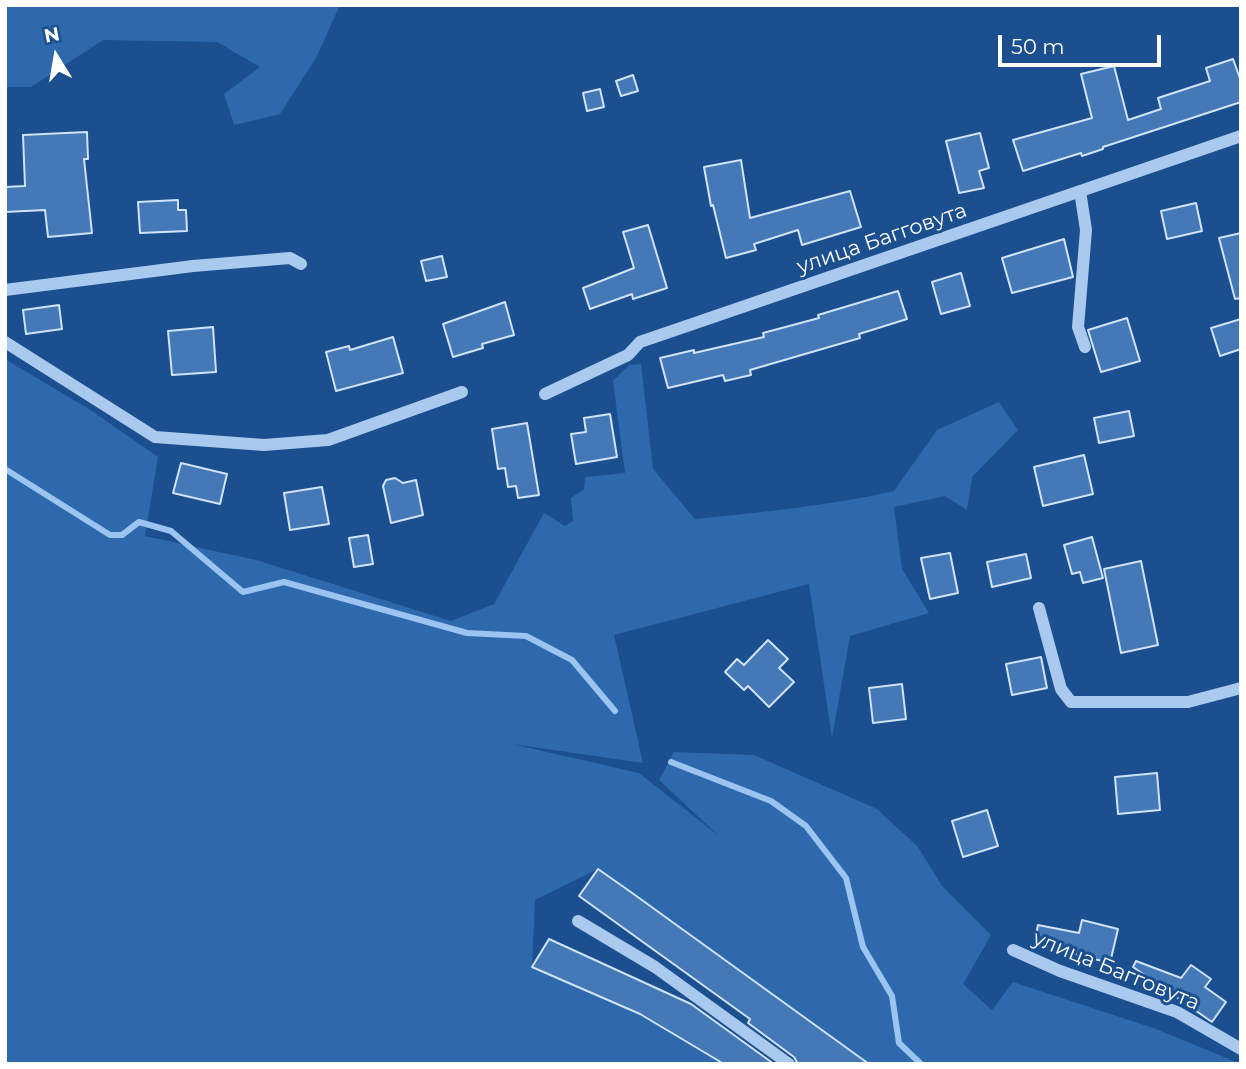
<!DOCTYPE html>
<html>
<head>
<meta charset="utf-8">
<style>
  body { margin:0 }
  #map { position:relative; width:1246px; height:1069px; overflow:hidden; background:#1b4f8f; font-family:Montserrat,sans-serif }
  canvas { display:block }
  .frame { position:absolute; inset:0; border:7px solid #fff; pointer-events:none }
  .north { position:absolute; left:21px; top:21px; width:70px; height:70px; -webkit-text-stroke:5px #1b4f8f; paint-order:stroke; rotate:349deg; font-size:19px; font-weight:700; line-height:28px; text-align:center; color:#fff }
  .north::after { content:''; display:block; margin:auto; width:24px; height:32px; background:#fff; clip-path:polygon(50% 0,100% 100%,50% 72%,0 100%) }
  .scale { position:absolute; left:998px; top:35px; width:163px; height:32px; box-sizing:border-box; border:4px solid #fff; border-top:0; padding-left:9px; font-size:21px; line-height:24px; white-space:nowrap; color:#fff; -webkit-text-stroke:5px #1b4f8f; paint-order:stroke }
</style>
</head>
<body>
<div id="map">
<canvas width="1246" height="1069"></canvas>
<div class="frame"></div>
<div class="north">N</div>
<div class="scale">50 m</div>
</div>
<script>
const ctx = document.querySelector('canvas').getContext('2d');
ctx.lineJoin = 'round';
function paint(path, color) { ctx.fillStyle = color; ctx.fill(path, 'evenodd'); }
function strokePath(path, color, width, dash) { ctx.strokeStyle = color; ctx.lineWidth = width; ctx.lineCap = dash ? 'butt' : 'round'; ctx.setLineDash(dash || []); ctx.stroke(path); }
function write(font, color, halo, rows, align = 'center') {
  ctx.font = font + ' Montserrat,sans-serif'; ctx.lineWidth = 6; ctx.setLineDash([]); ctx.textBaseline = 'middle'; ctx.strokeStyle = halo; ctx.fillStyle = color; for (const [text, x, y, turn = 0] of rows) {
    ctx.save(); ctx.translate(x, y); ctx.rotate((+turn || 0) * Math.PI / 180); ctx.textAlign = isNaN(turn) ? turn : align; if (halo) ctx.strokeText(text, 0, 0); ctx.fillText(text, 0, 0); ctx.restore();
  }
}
paint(new Path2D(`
  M 5,5 L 340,5 L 316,58 L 280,114 L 234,125 L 224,94 L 260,67 L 217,42 L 103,40 L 31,87 L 5,87 Z
  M 5,359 L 92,411 L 158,457 L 145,536 L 256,560 L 451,621 L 494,604 L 544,513 L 565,526 L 573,521 L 571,498 L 584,489 L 585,477 L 625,473 L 613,381 L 629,365 L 641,364 L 653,469 L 695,519 C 762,512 828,506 894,491 L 937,430 L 999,402 L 1018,430 L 972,477 L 967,510 L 945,496 L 894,507 L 902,569 L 929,613 L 850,636 L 832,738 L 809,584 L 614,635 L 643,763 L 512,744 L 639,773 L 719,836 L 659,780 L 674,752 L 754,755 L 877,809 L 918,847 L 942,886 L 991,935 L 963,984 L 992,1010 L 1013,982 L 1156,1029 L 1241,1064 L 869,1064 L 598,869 L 535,900 L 532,967 L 640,1014 L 723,1064 L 5,1064 Z`), '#2e69ad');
strokePath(new Path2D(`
  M 5,469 L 110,535 L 122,535 L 139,522 L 171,531 L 243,592 L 284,582 L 467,633 L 526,636 L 572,660 L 615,711
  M 671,762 L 771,801 L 806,826 L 846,878 L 863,947 L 892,996 L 899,1043 L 921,1064`), '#9cc4f0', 6);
const building = new Path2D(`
  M 1233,59 L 1241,81 L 1241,102 L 1103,147 L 1103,149 L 1082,156 L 1081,153 L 1023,171 L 1013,140 L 1092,118 L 1081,74 L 1114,66 L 1128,120 L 1161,109 L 1158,98 L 1210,81 L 1206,68 Z
  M 633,75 L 638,91 L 621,96 L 616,81 Z
  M 600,89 L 604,107 L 587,111 L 583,93 Z
  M 87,132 L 88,159 L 84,159 L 92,233 L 48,237 L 45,210 L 5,212 L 5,187 L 25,186 L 23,135 Z
  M 980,133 L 989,168 L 979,171 L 984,188 L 959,193 L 946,141 Z
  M 741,160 L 750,218 L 850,191 L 861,227 L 802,245 L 798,230 L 754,244 L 756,250 L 726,258 L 713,205 L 711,206 L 704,167 Z
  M 178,200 L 178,210 L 186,210 L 187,231 L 140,233 L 138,202 Z
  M 1196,203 L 1202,231 L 1167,239 L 1161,211 Z
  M 648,225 L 667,288 L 633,299 L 632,294 L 590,309 L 583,288 L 634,268 L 623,232 Z
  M 1241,233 L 1241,298 L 1235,299 L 1219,238 Z
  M 1064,239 L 1073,277 L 1012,293 L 1002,258 Z
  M 442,256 L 447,277 L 426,281 L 421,261 Z
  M 961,273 L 970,306 L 941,314 L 932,282 Z
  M 898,291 L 907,319 L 859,334 L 860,338 L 750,370 L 751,375 L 725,381 L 723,375 L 668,388 L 660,358 L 694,350 L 694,353 L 764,337 L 763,333 L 819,318 L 818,315 Z
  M 505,302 L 514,335 L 482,344 L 483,348 L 453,357 L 443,324 Z
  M 59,305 L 62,329 L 26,334 L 23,310 Z
  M 1127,318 L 1140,361 L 1101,372 L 1088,330 Z
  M 1241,319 L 1241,349 L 1220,356 L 1211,328 Z
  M 213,327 L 216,372 L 172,375 L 168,331 Z
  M 393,337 L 403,373 L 336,391 L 326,352 L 349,346 L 350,350 Z
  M 1129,411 L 1134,436 L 1099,443 L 1094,418 Z
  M 610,414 L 617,457 L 576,464 L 571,434 L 586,432 L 584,418 Z
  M 527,423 L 539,495 L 518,498 L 516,486 L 508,487 L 505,468 L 498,469 L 492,429 Z
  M 1084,455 L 1093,494 L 1043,506 L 1034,467 Z
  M 181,463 L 227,474 L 220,504 L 173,493 Z
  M 395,478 L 403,483 L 416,480 L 423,515 L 391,523 L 383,486 L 386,480 Z
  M 322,487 L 329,524 L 290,530 L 284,493 Z
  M 368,535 L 373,564 L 354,567 L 349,538 Z
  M 1092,537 L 1103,578 L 1083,583 L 1080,572 L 1072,574 L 1064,545 Z
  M 950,553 L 958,593 L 930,599 L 921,558 Z
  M 1026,554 L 1031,578 L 992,587 L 987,562 Z
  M 1141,561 L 1158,645 L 1121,653 L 1104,569 Z
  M 768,640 L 788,659 L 779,668 L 794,682 L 769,707 L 748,686 L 744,690 L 725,672 L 737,659 L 744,665 Z
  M 1041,657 L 1047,688 L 1012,695 L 1006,664 Z
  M 902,684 L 906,719 L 873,723 L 869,688 Z
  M 1157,773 L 1160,810 L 1118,814 L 1115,777 Z
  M 987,810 L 998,846 L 963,857 L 952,821 Z
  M 598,869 L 628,890 L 869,1064 L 798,1064 L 794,1057 L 748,1023 L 750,1019 L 579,896 Z
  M 1082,920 L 1118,929 L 1110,963 L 1034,944 L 1038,925 L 1079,933 Z
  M 549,939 L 691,1004 L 774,1064 L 724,1064 L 640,1014 L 532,967 Z
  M 1136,961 L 1181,978 L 1191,965 L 1211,979 L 1205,987 L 1226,1002 L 1212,1022 L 1133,967 Z`);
paint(building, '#4478b7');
strokePath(building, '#cfe3fa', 2);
strokePath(new Path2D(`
  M 1080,191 L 1086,230 L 1078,327 L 1085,347
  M 5,290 L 193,266 L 290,258 L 301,264
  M 5,342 L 155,437 L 264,445 L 328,440 L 462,392
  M 545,394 L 628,355 L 640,342 L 1241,136
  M 1039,608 L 1061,689 L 1071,702 L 1188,702 L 1241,688
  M 578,921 L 655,967 L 789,1064
  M 1013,950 L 1060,971 L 1177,1012 L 1241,1049`), '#a9c9ee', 12);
write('21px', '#fff', '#1b4f8f', [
  ["улица Багговута",882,239,-19],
  ["улица Багговута",1116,971,22]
]);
</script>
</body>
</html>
